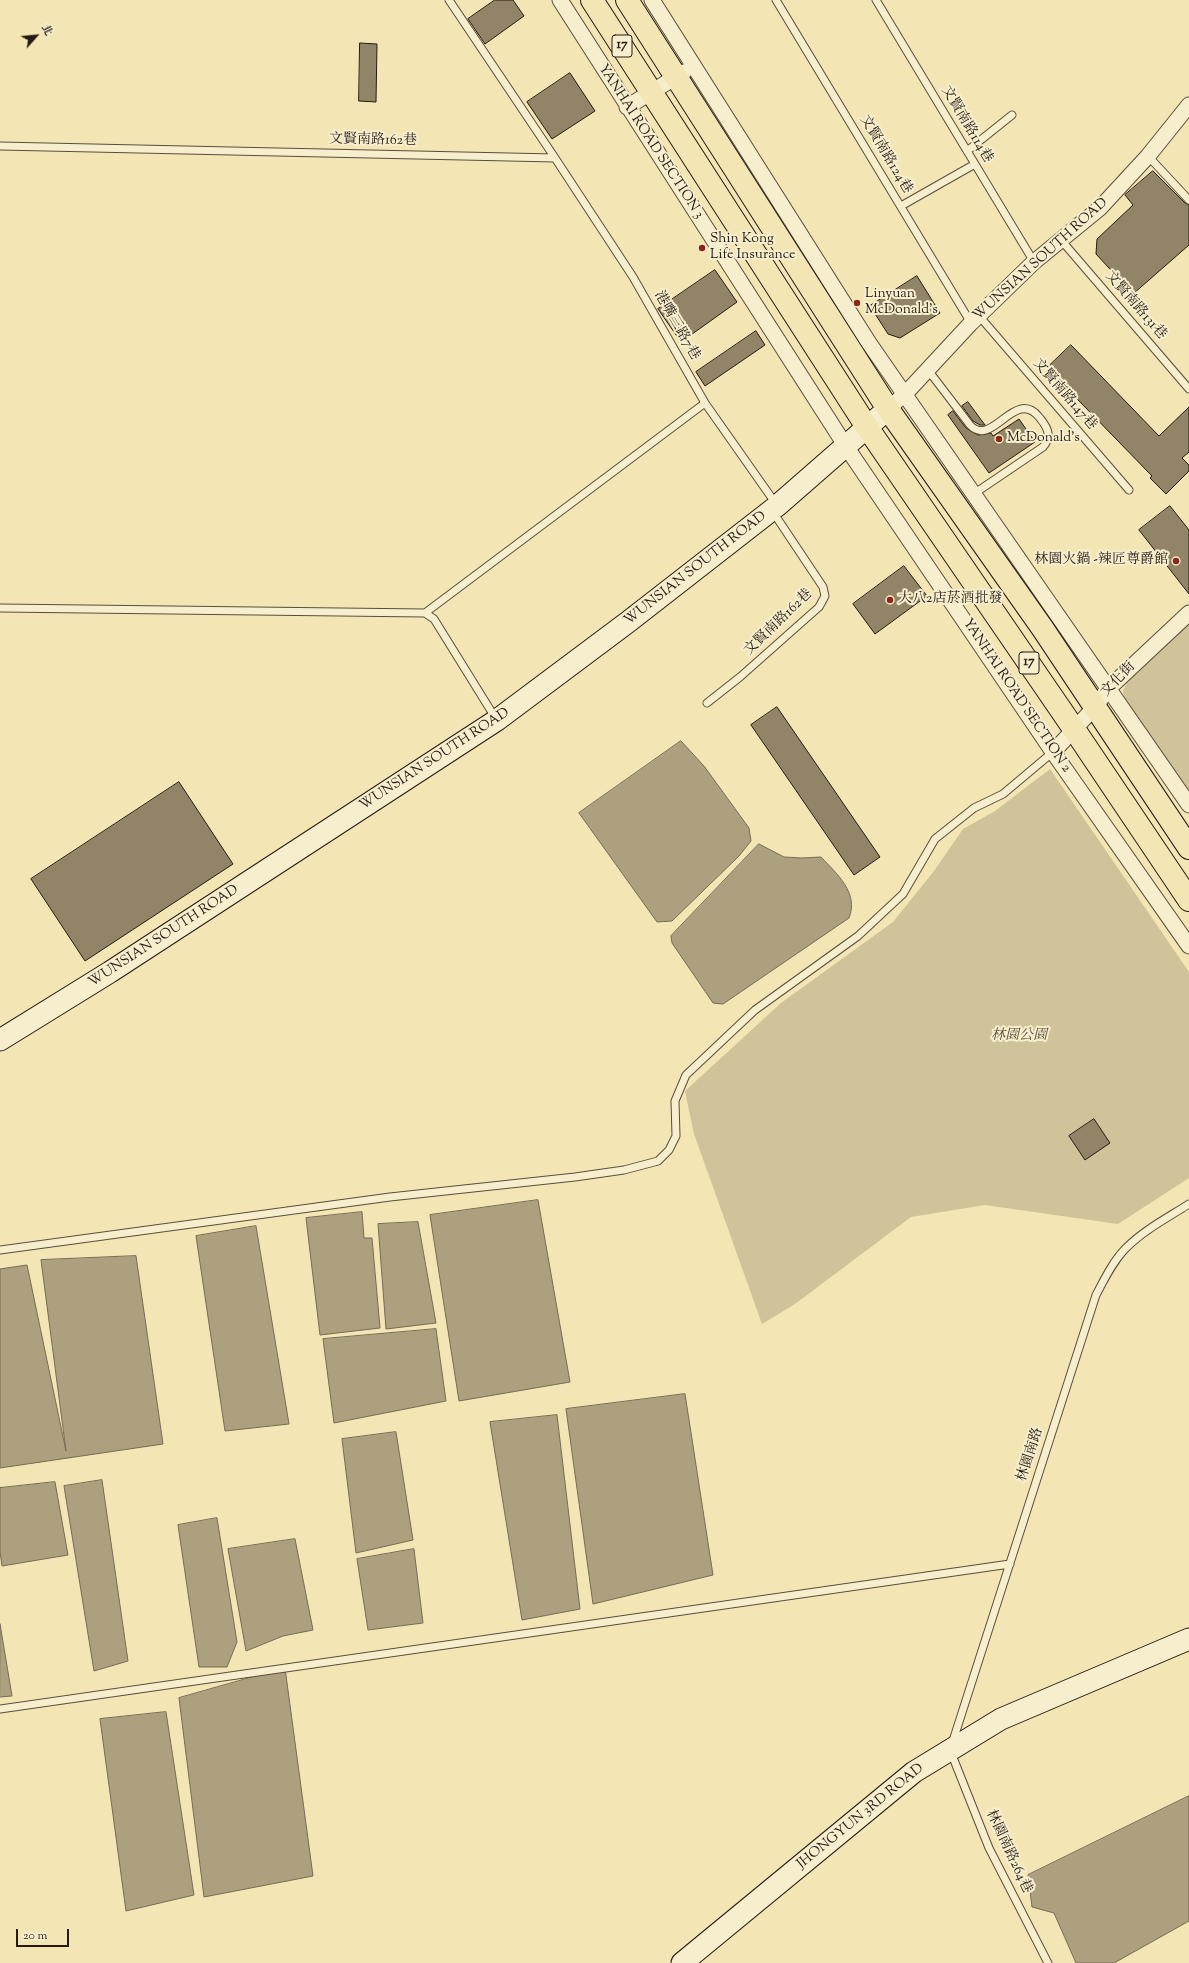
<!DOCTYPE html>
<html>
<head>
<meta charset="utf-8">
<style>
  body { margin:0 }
  #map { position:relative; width:1189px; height:1963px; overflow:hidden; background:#f3e5b4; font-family:"Sorts Mill Goudy","Noto Serif TC",serif }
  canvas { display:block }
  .north { position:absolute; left:16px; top:16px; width:40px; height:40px; -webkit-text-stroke:3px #f7eece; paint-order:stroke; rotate:63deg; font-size:11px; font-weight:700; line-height:16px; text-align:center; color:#261b14 }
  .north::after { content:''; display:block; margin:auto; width:14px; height:18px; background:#261b14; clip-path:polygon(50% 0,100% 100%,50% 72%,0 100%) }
  .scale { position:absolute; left:16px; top:1929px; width:53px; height:18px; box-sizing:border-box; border:2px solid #261b14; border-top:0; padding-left:5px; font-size:12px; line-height:14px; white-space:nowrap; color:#261b14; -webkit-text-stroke:3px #f7eece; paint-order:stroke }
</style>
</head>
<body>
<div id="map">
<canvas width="1189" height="1963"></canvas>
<div class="north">北</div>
<div class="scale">20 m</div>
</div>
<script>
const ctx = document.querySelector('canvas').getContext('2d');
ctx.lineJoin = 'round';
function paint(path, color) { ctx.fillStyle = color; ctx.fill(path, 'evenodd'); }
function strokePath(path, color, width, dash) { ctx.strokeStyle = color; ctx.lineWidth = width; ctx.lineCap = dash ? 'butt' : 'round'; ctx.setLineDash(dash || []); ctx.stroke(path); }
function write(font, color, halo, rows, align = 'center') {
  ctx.font = font + ' "Sorts Mill Goudy","Noto Serif TC",serif'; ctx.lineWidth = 4; ctx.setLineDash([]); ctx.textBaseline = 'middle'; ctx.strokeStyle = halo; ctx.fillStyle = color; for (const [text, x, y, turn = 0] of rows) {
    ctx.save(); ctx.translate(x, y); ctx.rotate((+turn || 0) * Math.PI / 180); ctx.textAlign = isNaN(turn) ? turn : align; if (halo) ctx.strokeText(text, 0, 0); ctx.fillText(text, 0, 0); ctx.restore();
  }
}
paint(new Path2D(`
  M 1189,622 L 1189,794 L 1125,701 L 1123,691 L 1130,676 Z
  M 1050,769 L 1189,972 L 1189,1178 L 1118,1224 L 985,1205 L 911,1217 L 795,1304 L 762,1324 L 694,1134 L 685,1091 L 781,1003 L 893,922 L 934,871 L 963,829 L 995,811 Z`), '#d0c399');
const water = new Path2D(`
  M 681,741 L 704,766 L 749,828 L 751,841 L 739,856 L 672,921 L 657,922 L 579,813 Z
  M 759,844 L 784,857 L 802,858 L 821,857 C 837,874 859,893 849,918 L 723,1004 L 713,1003 L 672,943 L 671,936 Z
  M 538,1200 L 570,1382 L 459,1401 L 430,1215 Z
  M 362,1212 L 364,1238 L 372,1238 L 380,1328 L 320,1335 L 306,1218 Z
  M 418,1222 L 436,1323 L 386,1329 L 378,1224 Z
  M 256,1226 L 289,1424 L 225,1431 L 196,1236 Z
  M 136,1256 L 163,1444 L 0,1468 L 0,1269 L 27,1265 L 66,1451 L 41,1260 Z
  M 436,1329 L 446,1401 L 334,1423 L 323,1339 Z
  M 685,1394 L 713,1575 L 593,1604 L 566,1409 Z
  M 557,1415 L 580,1609 L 522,1620 L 490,1422 Z
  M 396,1432 L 413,1540 L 356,1553 L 342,1439 Z
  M 102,1480 L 128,1661 L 94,1671 L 64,1486 Z
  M 55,1482 L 68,1555 L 2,1566 L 0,1552 L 0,1488 Z
  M 217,1518 L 237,1642 L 227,1667 L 199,1667 L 178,1525 Z
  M 295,1539 L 313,1630 L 283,1636 L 246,1651 L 228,1549 Z
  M 414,1549 L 423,1623 L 368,1630 L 357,1559 Z
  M 0,1624 L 12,1696 L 0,1697 Z
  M 285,1668 L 313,1876 L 204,1897 L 179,1698 Z
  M 166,1712 L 194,1895 L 126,1911 L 100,1719 Z
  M 1189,1796 L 1189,1921 L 1114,1963 L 1076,1963 L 1054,1913 L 1032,1907 L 1028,1875 Z`);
paint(water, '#ada07e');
strokePath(water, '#776b54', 1);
const building = new Path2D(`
  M 495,0 L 513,0 L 524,16 L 485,44 L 468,19 Z
  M 360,43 L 377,44 L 376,102 L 359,101 Z
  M 570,73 L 595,111 L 552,139 L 527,102 Z
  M 1153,171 L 1185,203 L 1189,205 L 1189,245 L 1133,294 L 1096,254 L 1097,239 L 1133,205 L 1125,195 Z
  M 715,270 L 737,302 L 681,342 L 658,309 Z
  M 917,276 L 940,313 L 900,338 L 888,334 L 870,306 Z
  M 756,331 L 765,345 L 705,386 L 696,372 Z
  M 1071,345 L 1159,436 L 1189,407 L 1189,452 L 1182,458 L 1189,465 L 1189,471 L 1166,494 L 1150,478 L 1152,476 L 1047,368 Z
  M 968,402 L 985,425 L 980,425 L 973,421 L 962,406 Z
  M 953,411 L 966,428 L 978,435 L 991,433 L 993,436 L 1019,419 L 1035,442 L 989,473 L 948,415 Z
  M 1170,506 L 1189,530 L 1189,594 L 1139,530 Z
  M 904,566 L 927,596 L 875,634 L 853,604 Z
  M 777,707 L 880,857 L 854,875 L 751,725 Z
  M 179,782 L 233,864 L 85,961 L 31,879 Z
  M 1094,1119 L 1110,1143 L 1085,1160 L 1069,1136 Z`);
paint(building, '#918467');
strokePath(building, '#261b14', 1);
const lane = new Path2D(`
  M 449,0 L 555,158 L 633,277 L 705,403 L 776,504
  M 776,0 L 971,323
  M 876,0 L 1034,262
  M 0,146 L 555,158
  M 967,151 L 1012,115
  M 1148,156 L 1189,200
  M 901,206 L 975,164
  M 1061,240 L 1189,389
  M 980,317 L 1129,490
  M 928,370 L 970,425 C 992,449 1015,387 1039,417 C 1043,422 1047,426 1048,433 C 1048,439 1047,443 1043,447 L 975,493
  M 0,608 L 425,613 L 434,619 L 496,719
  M 425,613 L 705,403
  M 707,703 L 740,677 L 819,607 L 825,596 L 823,587 L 773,512
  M 0,1250 L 390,1197 L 575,1177 L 624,1170 L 658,1161 L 669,1150 L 676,1136 L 675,1101 L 686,1075 L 755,1010 L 858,936 L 903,894 L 935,839 L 974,808 L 1003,794 L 1053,752
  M 0,1709 L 1010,1564
  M 1048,1963 L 989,1848 L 950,1750 L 1096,1295 C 1104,1280 1113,1261 1126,1248 C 1144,1230 1167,1218 1189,1204`);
const street = new Path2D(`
  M 560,0 L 845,445 L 1053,752 L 1189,946
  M 652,0 L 869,343 L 1189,805
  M 627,107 L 684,72
  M 888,409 L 906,393 L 971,323 L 1034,262 L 1100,208 L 1148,156 L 1189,105
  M 1053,752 L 1094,708 L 1109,688 L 1189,613`);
const secondary = new Path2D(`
  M 0,1040 L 110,972 L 497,720 L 628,622 L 777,506 L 888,409
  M 682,1963 L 914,1772 L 1001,1719 L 1189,1639`);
const primary = new Path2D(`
  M 592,0 L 867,427 L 1074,729 L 1189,900
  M 627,0 L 888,409 L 1043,629 L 1189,848`);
strokePath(lane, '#594e3c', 9);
strokePath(street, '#594e3c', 17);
strokePath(secondary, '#261b14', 23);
strokePath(primary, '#261b14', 24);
strokePath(lane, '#f7eece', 7);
strokePath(street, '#f7eece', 15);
strokePath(secondary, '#f7eece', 21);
strokePath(primary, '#f3e5b4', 22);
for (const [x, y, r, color] of [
  [702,248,4,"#8f2418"],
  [857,303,4,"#8f2418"],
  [999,439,4,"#8f2418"],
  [1176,561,4,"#8f2418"],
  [890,600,4,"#8f2418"]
]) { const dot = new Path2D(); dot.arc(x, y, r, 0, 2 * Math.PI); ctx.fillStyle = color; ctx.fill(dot); strokePath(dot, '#f7eece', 1.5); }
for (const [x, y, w] of [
  [622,46,20],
  [1029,663,20]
]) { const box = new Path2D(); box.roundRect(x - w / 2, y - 11, w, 22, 3); ctx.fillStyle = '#f7eece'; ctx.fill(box); strokePath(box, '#261b14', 1); }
write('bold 13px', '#261b14', null, [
  ["17",622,46],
  ["17",1029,663]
]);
write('14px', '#261b14', '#f7eece', [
  ["文賢南路114巷",966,125,59],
  ["文賢南路162巷",373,141,1],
  ["YANHAI ROAD SECTION 3",650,142,57],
  ["文賢南路124巷",885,155,59],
  ["WUNSIAN SOUTH ROAD",1041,260,-42],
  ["文賢南路131巷",1135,306,49],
  ["港嘴三路7巷",676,326,60],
  ["文賢南路147巷",1064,395,49],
  ["WUNSIAN SOUTH ROAD",696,569,-38],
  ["文賢南路162巷",779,623,-44],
  ["文化街",1119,680,-46],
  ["YANHAI ROAD SECTION 2",1016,696,56],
  ["WUNSIAN SOUTH ROAD",435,760,-33],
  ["WUNSIAN SOUTH ROAD",164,937,-33],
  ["林園南路",1031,1455,-72],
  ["JHONGYUN 3RD ROAD",861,1817,-39],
  ["林園南路264巷",1008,1852,65]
]);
write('14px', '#261b14', '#f7eece', [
  ["Shin Kong",710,240],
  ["Life Insurance",710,256],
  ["Linyuan",865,295],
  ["McDonald's",865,311],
  ["McDonald's",1007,439],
  ["林園火鍋 -辣匠尊爵館",1168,561,"right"],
  ["大八2店菸酒批發",898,600]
], 'left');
write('italic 14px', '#594d3c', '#f7eece', [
  ["林園公園",1019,1037]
]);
</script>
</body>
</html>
